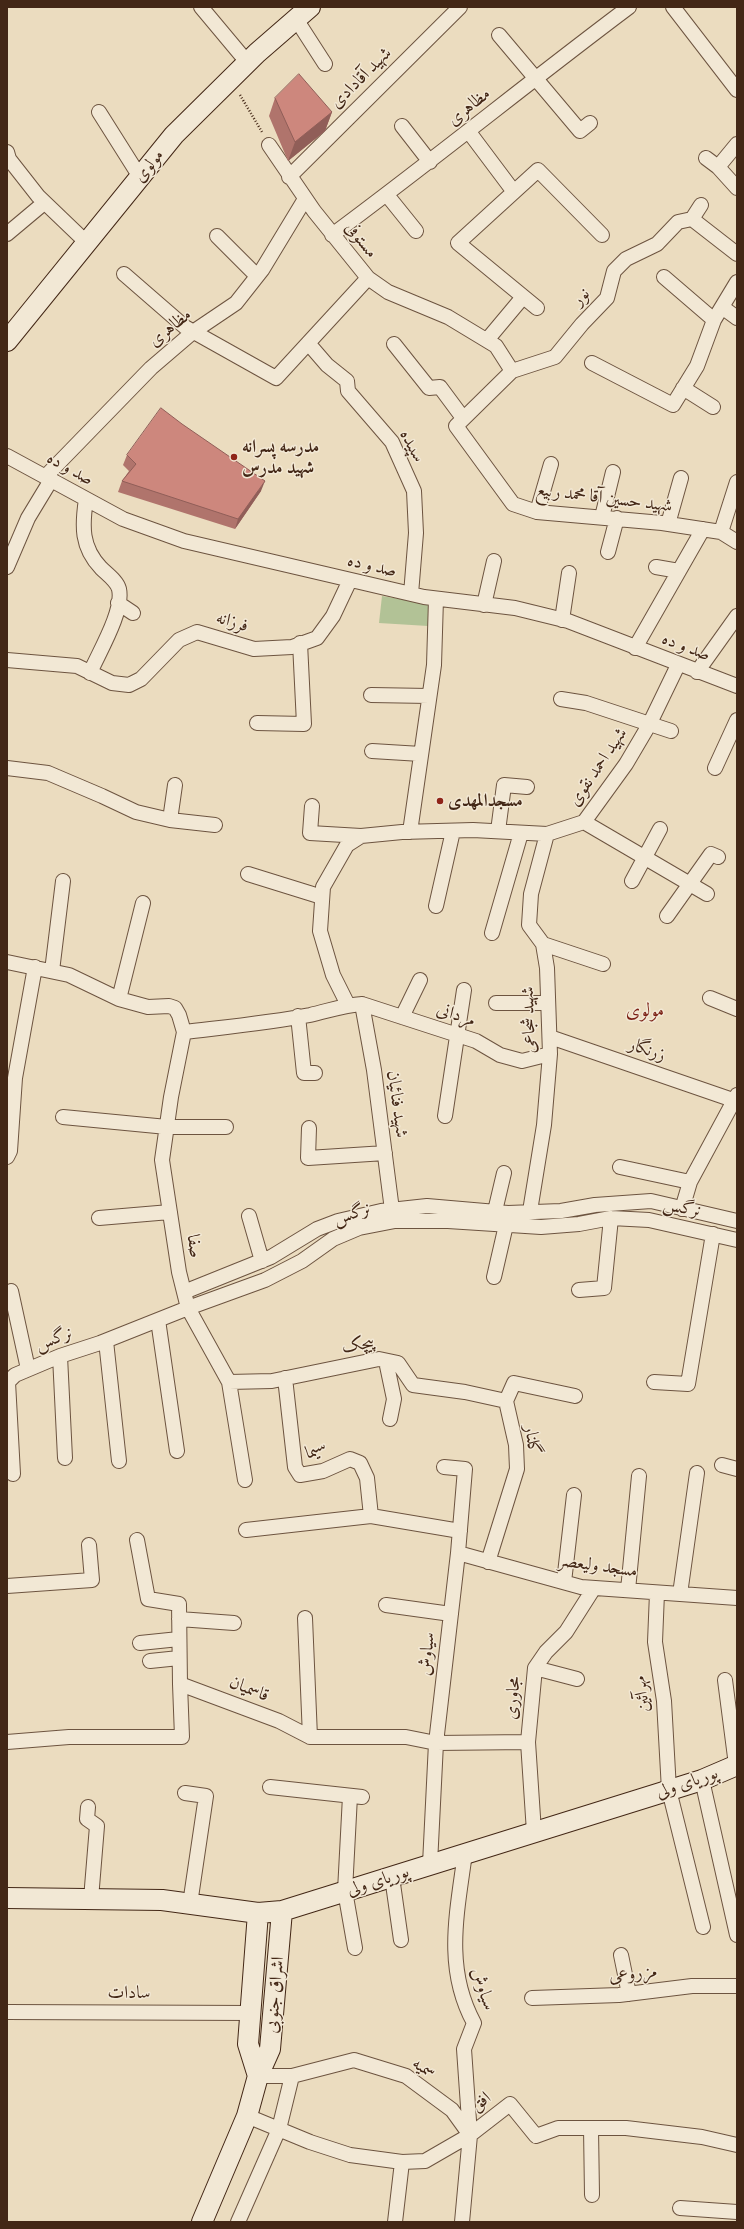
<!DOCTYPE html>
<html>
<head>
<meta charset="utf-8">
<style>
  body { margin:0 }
  #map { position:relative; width:744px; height:2229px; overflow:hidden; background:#ebdcbf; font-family:"EB Garamond",serif }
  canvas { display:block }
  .frame { position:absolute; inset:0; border:8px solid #432716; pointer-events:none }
</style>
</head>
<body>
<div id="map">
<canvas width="744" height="2229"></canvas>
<div class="frame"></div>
</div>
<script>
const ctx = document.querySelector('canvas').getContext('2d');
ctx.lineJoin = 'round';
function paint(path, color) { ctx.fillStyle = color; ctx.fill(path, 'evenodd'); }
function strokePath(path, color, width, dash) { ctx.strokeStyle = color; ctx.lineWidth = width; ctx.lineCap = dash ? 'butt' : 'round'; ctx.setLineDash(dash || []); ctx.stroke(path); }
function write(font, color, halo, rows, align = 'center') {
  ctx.font = font + ' "EB Garamond",Amiri,serif'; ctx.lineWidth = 3; ctx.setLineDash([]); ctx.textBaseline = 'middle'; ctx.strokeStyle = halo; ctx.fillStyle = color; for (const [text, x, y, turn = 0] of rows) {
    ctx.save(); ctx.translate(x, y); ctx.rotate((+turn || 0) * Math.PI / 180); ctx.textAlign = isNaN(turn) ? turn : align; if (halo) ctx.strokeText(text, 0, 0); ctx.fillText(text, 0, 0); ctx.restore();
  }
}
paint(new Path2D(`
  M 382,596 L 430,604 L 428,626 L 379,623 Z`), '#b2c296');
const minor = new Path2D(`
  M 201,7 L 247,62
  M 673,7 L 737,90
  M 296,19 L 325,64
  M 499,35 L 580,131 L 590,123
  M 99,112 L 140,177
  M 402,126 L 430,162
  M 469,132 L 514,192
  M 269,145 L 314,211 L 368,278 L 388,292 L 448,317 L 496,346 L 512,371
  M 7,152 L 9,159 L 38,196 L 87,243
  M 706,158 L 718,167 L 737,188
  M 718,167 L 737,144
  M 289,177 L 460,7
  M 387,195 L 416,231
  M 692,219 L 701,205
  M 7,234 L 44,203
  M 332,235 C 432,161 529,82 629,7
  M 217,236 L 257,276
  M 737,254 L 692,219 L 678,222 L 657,244 L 626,259 L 614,271 L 607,298 L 582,324 L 555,357 L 512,371 L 456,426 L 513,504 L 537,512 L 662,523 L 721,532 L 737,542
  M 124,274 L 185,327 L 276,378 L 368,278
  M 664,277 L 714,320
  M 722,307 L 737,318
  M 537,308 L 458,243 L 538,170 L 602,235
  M 487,340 L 523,297
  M 308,343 L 327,365 L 347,381 L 348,391 L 392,442 L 414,491 L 416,533 L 411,594
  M 394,344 L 429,388 L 440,387 L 463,418
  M 592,363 L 673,405 L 697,366 L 714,320 L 737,282
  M 683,388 L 713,407
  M 7,456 L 123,519 L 184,541 L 424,597 L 515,608 L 568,621 L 737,686
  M 45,477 L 151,368 L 193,332 L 236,303 L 262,270 L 305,199
  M 86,499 C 82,526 81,547 101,568 C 107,574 117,581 119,589 C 124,611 99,652 90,673
  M 537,512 L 551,464
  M 602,517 L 613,472
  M 668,524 L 681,478
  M 721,532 L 737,482
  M 608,552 L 617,518
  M 7,567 L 28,518 L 51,480
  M 656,567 L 679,571
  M 118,603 L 133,613
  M 484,605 L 494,561
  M 562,620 L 569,573
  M 635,648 L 703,529
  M 7,660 L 77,666 L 112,683 L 129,685 L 141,679 L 179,640 L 197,632 L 254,649 L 292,647 L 317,638 L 333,616 L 350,580
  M 697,672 L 737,616
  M 371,695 L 429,696
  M 561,699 L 586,703 L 671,731
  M 257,723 L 304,724 L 300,643
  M 372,751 L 421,754
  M 7,768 L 48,773 L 102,796 L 136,812 L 170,820 L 215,825
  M 715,768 L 737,720
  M 312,806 L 310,833 L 361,836
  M 170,820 L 175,785
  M 584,822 L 707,894
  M 498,831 L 504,785 L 527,787
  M 410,832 L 434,665 L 436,599
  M 248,874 L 322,897
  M 632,881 L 660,829
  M 436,906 L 453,831
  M 667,916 L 711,854 L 718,857
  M 492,933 L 521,833
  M 543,944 L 603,964
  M 7,962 L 69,975 L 119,999 L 148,1007 L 169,1006 L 175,1008 L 179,1015 L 184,1032 L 171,1097 L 162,1160 L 179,1272 L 188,1308 L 229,1382 L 245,1480
  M 52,971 L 63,881
  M 710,998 L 737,1009
  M 119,999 L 143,903
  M 496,1003 L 548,1003
  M 362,1004 L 374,1070 L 392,1210
  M 348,1005 L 333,975 L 320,931 L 323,887 L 347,845 L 361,836 L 402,832 L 473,830 L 547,834 L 584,822 L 626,764 L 649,725 L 678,665
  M 298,1016 L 304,1073 L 315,1073
  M 402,1017 L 420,980
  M 184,1032 C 226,1027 269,1023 310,1015 C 328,1011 344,1005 362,1004 L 476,1041 L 500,1055 L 522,1061 L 550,1054
  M 550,1037 L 733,1100
  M 445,1116 L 464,990
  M 63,1117 L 167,1127 L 226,1127
  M 309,1128 L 308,1158 L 385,1153
  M 7,1157 L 10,1151 L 15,1078 L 35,967
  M 620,1167 L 690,1182
  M 682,1209 L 690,1182 L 737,1095
  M 495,1211 L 504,1173
  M 530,1211 L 544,1125 L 550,1054 L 547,968 L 543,944 L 529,925 L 531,894 L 547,834
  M 249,1216 L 262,1261
  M 99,1218 L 170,1212
  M 494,1277 L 506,1225
  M 579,1290 L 604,1288 L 611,1218
  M 11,1291 L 28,1369
  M 184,1292 L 271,1257 L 317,1229 L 338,1221 L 381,1211 L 427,1206 L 508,1213 L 561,1211 L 595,1205 L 651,1201 L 737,1221
  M 158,1320 L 177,1451
  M 106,1341 L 119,1461
  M 60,1356 L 65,1458
  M 386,1361 L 394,1399 L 390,1419
  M 285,1378 L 295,1467 L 300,1475 L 323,1471 L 350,1459 L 360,1463 L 367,1478 L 371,1516
  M 8,1382 L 13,1474
  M 229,1382 L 272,1381 L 379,1359 L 398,1363 L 413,1385 L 465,1392 L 506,1401
  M 654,1382 L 688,1384 L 713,1234
  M 7,1383 L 15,1375 L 60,1356 L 100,1343 L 188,1308 L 265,1280 L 302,1261 L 333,1239 L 359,1228 L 395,1221 L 448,1221 L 541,1227 L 579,1224 L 611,1218 L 649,1220 L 737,1240
  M 722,1465 L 737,1469
  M 246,1530 L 371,1516 L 460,1531
  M 137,1540 L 148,1599 L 179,1604 L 180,1684
  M 458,1553 L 581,1587 L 737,1598
  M 488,1562 L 517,1469 L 516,1445 L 506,1401 L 514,1383 L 575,1396
  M 564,1582 L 574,1495
  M 7,1586 L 92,1580 L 89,1545
  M 628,1590 L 639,1476
  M 657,1593 L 655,1642 L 664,1701 L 669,1790 L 703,1927
  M 680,1594 L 697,1473
  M 386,1605 L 451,1614
  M 305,1618 L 310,1737
  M 179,1619 L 234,1623
  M 140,1643 L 179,1639
  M 150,1661 L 179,1658
  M 535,1668 L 577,1679
  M 725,1680 L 736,1765
  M 7,1742 L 69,1737 L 182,1737 L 180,1684 L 279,1721 L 310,1737 L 406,1737 L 436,1743 L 528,1742
  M 702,1780 L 737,1935
  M 270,1787 L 362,1797
  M 185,1793 L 206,1796 L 190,1904
  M 350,1796 L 345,1891 L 355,1948
  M 88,1807 L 87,1819 L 97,1826 L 91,1899
  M 534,1832 L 528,1742 L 535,1668 L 546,1652 L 566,1632 L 594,1588
  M 430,1864 L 436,1743 L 458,1553 L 465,1469 L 444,1467
  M 392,1877 L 401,1940
  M 621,1955 L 629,1994
  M 532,1998 L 619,1995 L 692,1986 L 737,1986
  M 7,2012 L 251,2013
  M 258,2076 L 292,2076 L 354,2060 L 406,2076 L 452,2110 L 470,2135
  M 247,2116 L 310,2142 L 350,2155 L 402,2162 L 425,2161 L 470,2135 L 510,2104 L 536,2136 L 558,2128 L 626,2128 L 702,2137 L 737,2145
  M 591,2128 L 592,2195
  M 680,2208 L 737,2212
  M 238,2222 L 279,2129 L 292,2076
  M 395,2222 L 402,2162
  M 462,2222 L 470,2135 L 464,2049 L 474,2023 C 444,1968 457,1913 465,1853`);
const secondary = new Path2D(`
  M 7,341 L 174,135 L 257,53 L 310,7
  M 7,1898 L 162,1900 L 258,1913 L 282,1911 L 702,1780 L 737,1765
  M 258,2076 L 248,2044 L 258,1913
  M 202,2222 L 247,2116 L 258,2076 L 270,2049 L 282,1911`);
strokePath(minor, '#6d5440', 16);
strokePath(secondary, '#432716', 22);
strokePath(new Path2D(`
  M 240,95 L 262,132`), '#432716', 2.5, [1, 2]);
strokePath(minor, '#f2e8d5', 14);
strokePath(secondary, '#f2e8d5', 20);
paint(new Path2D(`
  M 275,98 L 332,112 L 325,131 L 288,161 L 269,116 Z
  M 127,455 L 261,491 L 235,529 L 118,492 L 122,481 L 129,471 L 123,465 Z`), '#b0746c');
paint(new Path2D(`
  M 332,112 L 325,131 L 288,161 L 295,142 Z
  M 265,481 L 261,491 L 235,529 L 238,519 Z`), '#905e58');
const building = new Path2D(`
  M 299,74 L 332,112 L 295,142 L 275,98 Z
  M 161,408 L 182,424 L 265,481 L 238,519 L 122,481 L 136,464 L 127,455 Z`);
paint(building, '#cd877d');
strokePath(building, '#905e58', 1);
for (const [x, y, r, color] of [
  [234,457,4,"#8f2418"],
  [440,801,4,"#8f2418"]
]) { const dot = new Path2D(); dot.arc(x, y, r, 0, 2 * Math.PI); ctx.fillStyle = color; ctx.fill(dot); strokePath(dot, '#f2e8d5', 1.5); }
write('18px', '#432716', '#f2e8d5', [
  ["شهید آقادادی",361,78,-45],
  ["مظاهری",469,107,-39],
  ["مولوی",149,166,-51],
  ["مستوفی",361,240,51],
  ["نور",581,297,-46],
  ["مظاهری",170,328,-39],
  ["سپیده",412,446,62],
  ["صد و ده",70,469,29],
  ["شهید حسین آقا محمد ربیع",604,498,7],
  ["صد و ده",372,566,13],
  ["فرزانه",232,622,17],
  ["صد و ده",686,647,21],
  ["شهید احمد نقوی",598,767,-56],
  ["مردانی",456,1015,18],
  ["شهید شجاعی",529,1020,-92],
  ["زرنگار",647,1050,19],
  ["شهید فنائیان",397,1104,82],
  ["نرگس",682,1208,12],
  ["نرگس",352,1214,-18],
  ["صفا",194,1246,81],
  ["نرگس",54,1339,-20],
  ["پیچک",358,1345,-7],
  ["گلنار",532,1440,82],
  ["سیما",316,1451,-16],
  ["مسجد ولیعصر",598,1566,8],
  ["سیاوش",427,1654,-84],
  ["قاسمیان",249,1689,22],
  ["مهرآئین",642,1694,-97],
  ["مجاوری",513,1698,-85],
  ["پوریای ولی",687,1783,-19],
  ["پوریای ولی",378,1881,-18],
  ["مزروعی",633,1974,-6],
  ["سیاوش",483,1989,72],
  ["سادات",129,1993],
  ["اشراق جنوبی",275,1995,-85],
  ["سمیه",424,2068,32],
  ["افق",481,2102,-38]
]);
write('bold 18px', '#432716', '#f2e8d5', [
  ["مدرسه پسرانه",242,447],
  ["شهید مدرس",242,468],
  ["مسجدالمهدی",448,801]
], 'left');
write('19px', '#7a1f14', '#f2e8d5', [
  ["مولوی",645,1011]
]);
</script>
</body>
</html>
